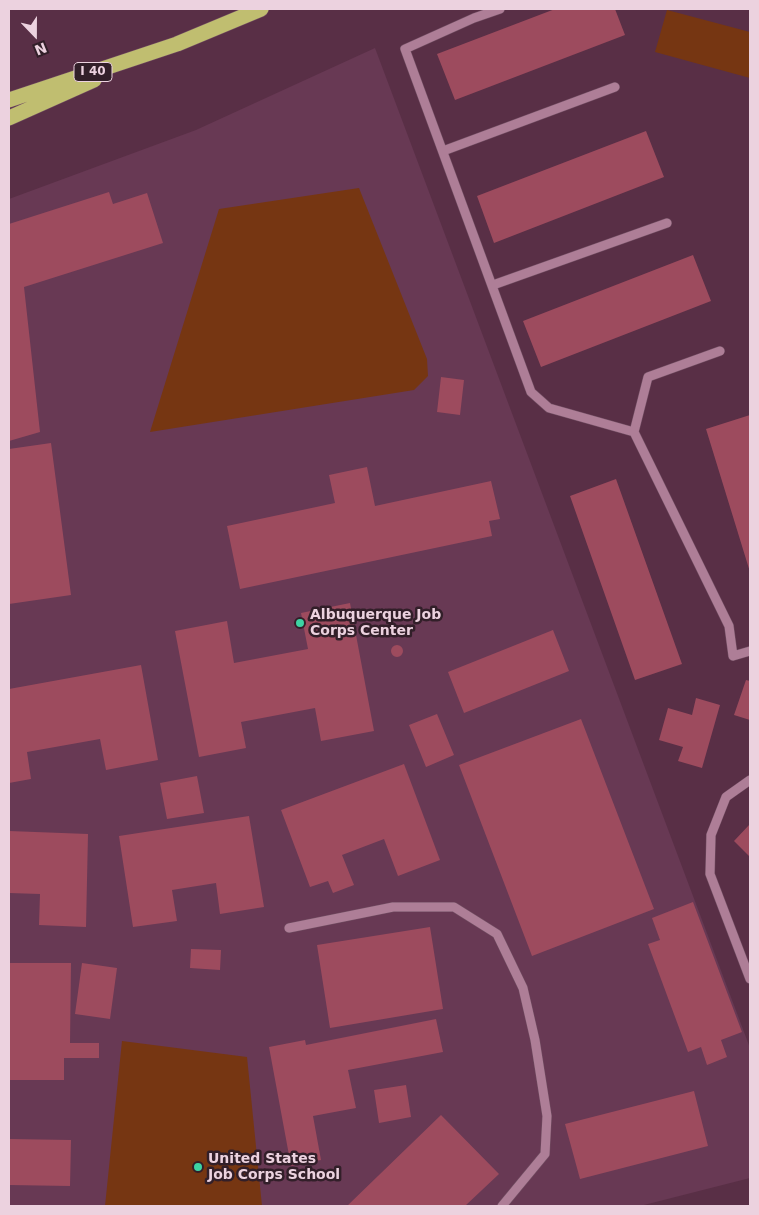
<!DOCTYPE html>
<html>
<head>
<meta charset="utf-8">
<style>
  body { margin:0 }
  #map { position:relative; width:759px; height:1215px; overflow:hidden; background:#592f46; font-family:"DejaVu Sans",sans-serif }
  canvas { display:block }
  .frame { position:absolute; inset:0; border:10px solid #ecd2df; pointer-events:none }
  .north { position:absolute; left:10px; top:10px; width:50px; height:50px; -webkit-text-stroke:4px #321f29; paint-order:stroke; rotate:158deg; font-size:14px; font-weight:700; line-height:20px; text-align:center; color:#ecd2df }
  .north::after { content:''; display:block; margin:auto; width:18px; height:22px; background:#ecd2df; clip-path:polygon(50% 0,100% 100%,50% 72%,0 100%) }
</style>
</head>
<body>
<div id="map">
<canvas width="759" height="1215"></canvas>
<div class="frame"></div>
<div class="north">N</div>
</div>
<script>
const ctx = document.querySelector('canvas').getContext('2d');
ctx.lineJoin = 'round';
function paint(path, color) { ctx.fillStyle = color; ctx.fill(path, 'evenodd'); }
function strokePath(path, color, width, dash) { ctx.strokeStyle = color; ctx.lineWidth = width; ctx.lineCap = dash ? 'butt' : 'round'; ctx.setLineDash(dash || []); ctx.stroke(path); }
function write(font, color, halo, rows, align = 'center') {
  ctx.font = font + ' "DejaVu Sans",sans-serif'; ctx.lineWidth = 5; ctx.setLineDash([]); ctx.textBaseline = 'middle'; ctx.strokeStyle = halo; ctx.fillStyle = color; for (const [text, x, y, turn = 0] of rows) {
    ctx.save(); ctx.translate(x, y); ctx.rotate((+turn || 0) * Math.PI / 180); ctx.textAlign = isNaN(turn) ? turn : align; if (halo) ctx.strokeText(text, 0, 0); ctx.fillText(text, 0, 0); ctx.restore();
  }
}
paint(new Path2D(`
  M 375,48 L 750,1048 L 750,1178 L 640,1206 L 9,1206 L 9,199 L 196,130 Z`), '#683954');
paint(new Path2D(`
  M 667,10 L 750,32 L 750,78 L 655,52 Z
  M 359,188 L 427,359 L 428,376 L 414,390 L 150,432 L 219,209 Z
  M 122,1041 L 247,1057 L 262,1206 L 105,1206 Z`), '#763612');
paint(new Path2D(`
  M 555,9 L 615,9 L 625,35 L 455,100 L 437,54 Z
  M 646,131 L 664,177 L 494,243 L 477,196 Z
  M 109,192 L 113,204 L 147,193 L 163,243 L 24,287 L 40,432 L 9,441 L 9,224 Z
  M 693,255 L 711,301 L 541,367 L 523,321 Z
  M 441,377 L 464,380 L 460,415 L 437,412 Z
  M 750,415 L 750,572 L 706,429 Z
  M 51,443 L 71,595 L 9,604 L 9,449 Z
  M 367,467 L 375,506 L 491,481 L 500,519 L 489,521 L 492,536 L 240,589 L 227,526 L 335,503 L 329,475 Z
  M 616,479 L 682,664 L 635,680 L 570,496 Z
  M 350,603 L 374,731 L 321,741 L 315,708 L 241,722 L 246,748 L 199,757 L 175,631 L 227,621 L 234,663 L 308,649 L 301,613 Z
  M 553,630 L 569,671 L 464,713 L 448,672 Z
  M391 651a6 6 0 1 1 12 0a6 6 0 1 1-12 0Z
  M 141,665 L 158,760 L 106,770 L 100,739 L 27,752 L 31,779 L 9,783 L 9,689 Z
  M 746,680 L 750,681 L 750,720 L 734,715 Z
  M 696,698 L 720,705 L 702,768 L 678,761 L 683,747 L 659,740 L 668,708 L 692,715 Z
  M 437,714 L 454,755 L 426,767 L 409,725 Z
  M 581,719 L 654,909 L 532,956 L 459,765 Z
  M 404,764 L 440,860 L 398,876 L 384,839 L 342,855 L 354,885 L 333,893 L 328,881 L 310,887 L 281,810 Z
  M 197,776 L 204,813 L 167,819 L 160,783 Z
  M 249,816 L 264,907 L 220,914 L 216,883 L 172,890 L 177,921 L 133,927 L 119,836 Z
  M 750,824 L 750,857 L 734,841 Z
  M 9,831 L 88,834 L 86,927 L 39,925 L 40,894 L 9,893 Z
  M 693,902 L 742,1032 L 721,1040 L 727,1057 L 707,1065 L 701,1047 L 688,1052 L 648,944 L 660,940 L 652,918 Z
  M 430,927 L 443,1009 L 330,1028 L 317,945 Z
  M 191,949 L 221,950 L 220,970 L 190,968 Z
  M 9,963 L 71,963 L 70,1043 L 99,1043 L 99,1058 L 64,1058 L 64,1080 L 9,1080 Z
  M 82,963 L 117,968 L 110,1019 L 75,1014 Z
  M 436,1019 L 443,1052 L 348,1070 L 356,1108 L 313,1116 L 321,1160 L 291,1166 L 269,1047 L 305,1040 L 306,1045 Z
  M 406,1085 L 411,1117 L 379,1123 L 374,1090 Z
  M 694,1091 L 708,1146 L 580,1179 L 565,1124 Z
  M 441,1115 L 499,1174 L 465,1206 L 347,1206 Z
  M 9,1139 L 71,1140 L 70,1186 L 9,1185 Z`), '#9d4b5e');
const minor = new Path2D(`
  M 500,9 L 474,18 L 405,49 L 531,392 L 549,408 L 634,432 L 729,626 L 733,656 L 750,651
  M 443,151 L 615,87
  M 493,285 L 667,223
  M 634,432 L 648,377 L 720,351
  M 750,780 L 726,797 L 711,835 L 710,874 L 750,979
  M 289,928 L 393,907 L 454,907 L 497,934 L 523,988 L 535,1040 L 547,1116 L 545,1154 L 502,1206`);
const highway = new Path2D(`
  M 9,100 L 177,44 L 261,9
  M 9,118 L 94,80`);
strokePath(minor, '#714e62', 10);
strokePath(highway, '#714e62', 16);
strokePath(minor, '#ae7e97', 9);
strokePath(highway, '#c0be70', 15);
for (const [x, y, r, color] of [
  [300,623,5,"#3dd4a3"],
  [198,1167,5,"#3dd4a3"]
]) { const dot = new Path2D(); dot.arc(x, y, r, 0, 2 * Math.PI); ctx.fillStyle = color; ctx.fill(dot); strokePath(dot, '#321f29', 2); }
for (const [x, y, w] of [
  [93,72,38]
]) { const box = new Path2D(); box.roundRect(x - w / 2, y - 9.5, w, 19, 4); ctx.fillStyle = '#321f29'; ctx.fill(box); strokePath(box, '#ecd2df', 1); }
write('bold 12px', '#ecd2df', null, [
  ["I 40",93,72]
]);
write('bold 14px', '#ecd2df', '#321f29', [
  ["Albuquerque Job",310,615],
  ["Corps Center",310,631],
  ["United States",208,1159],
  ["Job Corps School",208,1175]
], 'left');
</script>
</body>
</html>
